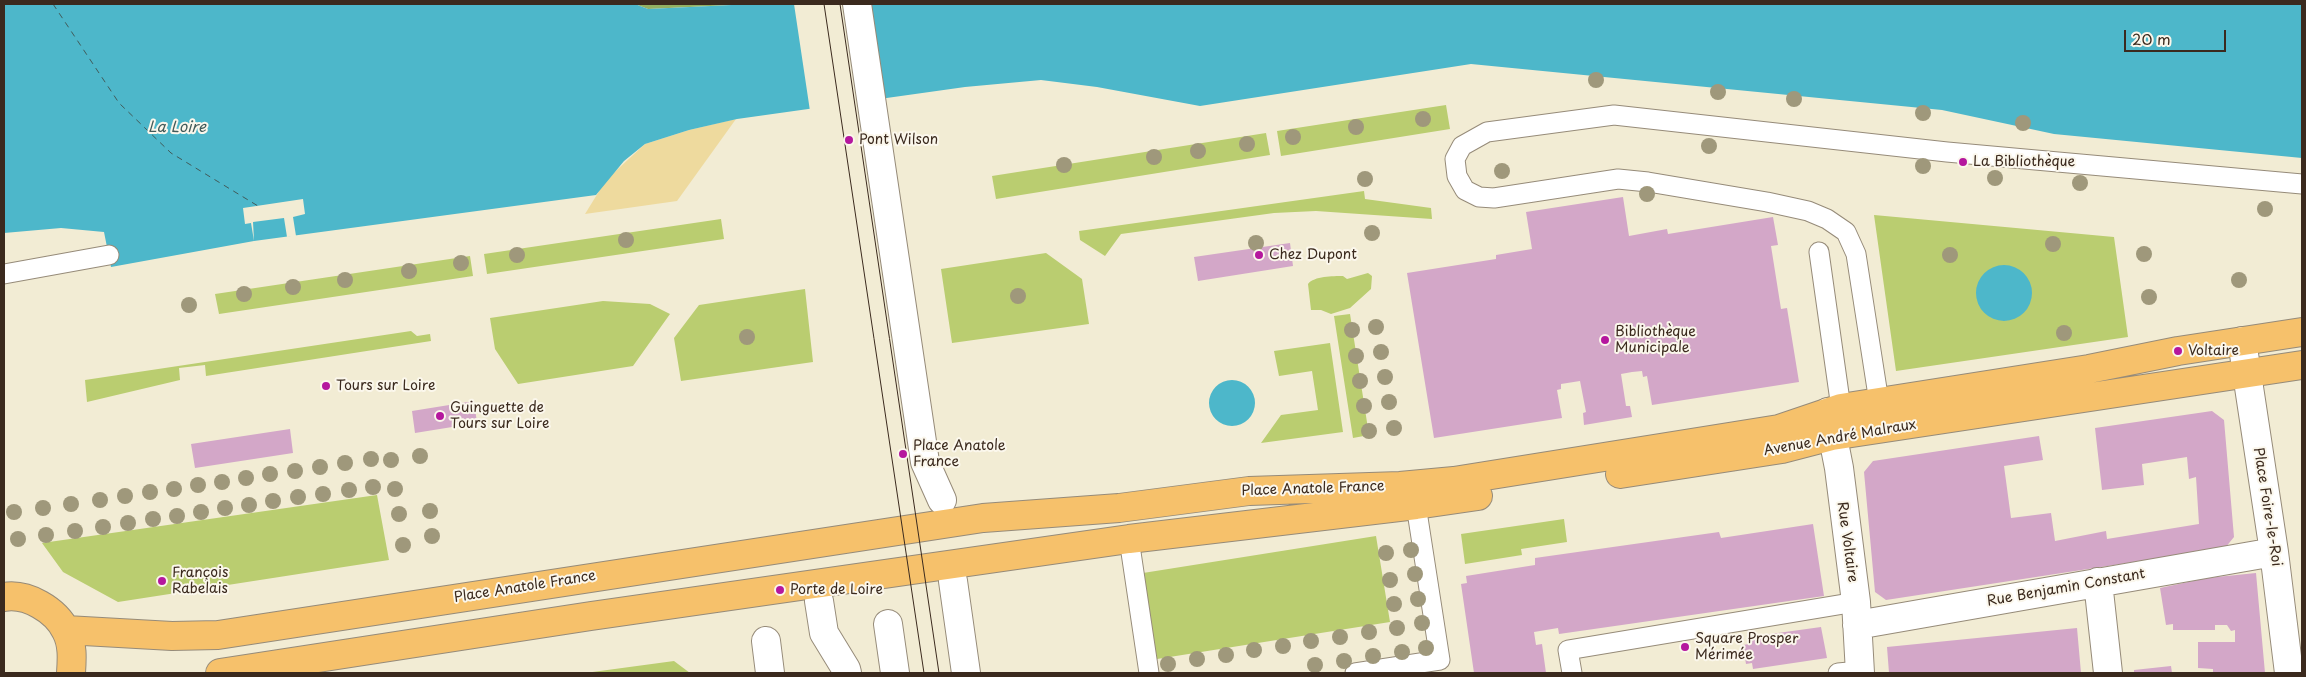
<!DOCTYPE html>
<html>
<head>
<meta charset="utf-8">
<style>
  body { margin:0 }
  #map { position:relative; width:2306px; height:677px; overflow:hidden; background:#f2ecd4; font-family:"Playpen Sans",sans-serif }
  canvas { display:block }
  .frame { position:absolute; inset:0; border:5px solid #3b2a1e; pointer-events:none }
  .scale { position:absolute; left:2124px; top:30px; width:102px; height:22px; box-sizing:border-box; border:2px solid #3b2a1e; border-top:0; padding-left:6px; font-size:15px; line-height:18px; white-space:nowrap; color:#3b2a1e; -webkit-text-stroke:4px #fbf7ec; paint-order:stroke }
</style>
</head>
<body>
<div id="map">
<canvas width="2306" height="677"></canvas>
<div class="frame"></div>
<div class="scale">20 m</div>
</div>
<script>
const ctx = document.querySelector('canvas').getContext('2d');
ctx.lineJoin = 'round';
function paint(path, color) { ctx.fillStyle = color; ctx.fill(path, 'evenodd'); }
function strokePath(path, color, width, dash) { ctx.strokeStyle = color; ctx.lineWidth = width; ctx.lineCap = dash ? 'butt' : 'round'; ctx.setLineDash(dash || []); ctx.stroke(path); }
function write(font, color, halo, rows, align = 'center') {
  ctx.font = font + ' "Playpen Sans",sans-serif'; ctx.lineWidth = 4; ctx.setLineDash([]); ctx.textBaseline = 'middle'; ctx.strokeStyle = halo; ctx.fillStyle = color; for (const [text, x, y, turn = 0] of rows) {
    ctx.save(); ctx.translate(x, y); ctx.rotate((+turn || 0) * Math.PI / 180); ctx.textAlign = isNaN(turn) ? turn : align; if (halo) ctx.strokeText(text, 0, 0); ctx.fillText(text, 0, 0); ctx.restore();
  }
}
paint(new Path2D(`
  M 1446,105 L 1450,129 L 1281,156 L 1277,131 Z
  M 1266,133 L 1270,155 L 996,199 L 992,176 Z
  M 1364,191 L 1365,199 L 1431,208 L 1432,219 L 1316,211 L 1274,213 L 1121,234 L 1105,256 L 1080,240 L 1079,231 Z
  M 1874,215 L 2114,237 L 2128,337 L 1896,371 Z
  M 721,219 L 724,239 L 487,274 L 484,254 Z
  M 1046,253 L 1082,279 L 1089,324 L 952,343 L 941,269 Z
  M 470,256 L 473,276 L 219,314 L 215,294 Z
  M 1368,273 L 1372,276 L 1371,289 L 1350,308 L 1331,314 L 1321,310 L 1311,310 L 1308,284 C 1314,276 1333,276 1343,276 L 1347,279 Z
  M 805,289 L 813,362 L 681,381 L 674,338 L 699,305 Z
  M 603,301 L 650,304 L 670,314 L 633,366 L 518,384 L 495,349 L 490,318 Z
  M 1350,314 L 1369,435 L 1353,438 L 1334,316 Z
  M 411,331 L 417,336 L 430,334 L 431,341 L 206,376 L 205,365 L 179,368 L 180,380 L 87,402 L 85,380 Z
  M 1330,343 L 1343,432 L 1261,443 L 1281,415 L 1318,410 L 1312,371 L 1279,376 L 1274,351 Z
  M 377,495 L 389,560 L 118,602 L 63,572 L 42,543 Z
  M 1564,519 L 1567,542 L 1521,549 L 1522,555 L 1465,564 L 1461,534 Z
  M 1376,536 L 1390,622 L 1157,659 L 1143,573 Z
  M 674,661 L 690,673 L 585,673 Z`), '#bacd70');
paint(new Path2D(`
  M 635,4 L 752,4 L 648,9 Z`), '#93b062');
paint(new Path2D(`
  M 736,119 L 677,201 L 585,214 L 606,180 L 645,144 L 689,130 Z`), '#eeda9e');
paint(new Path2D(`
  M 4,4 L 635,4 L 648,9 L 752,4 L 2302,4 L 2302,158 L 2054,134 L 1942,110 L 1471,64 L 1200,106 L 1097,87 L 1041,80 L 965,87 L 737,119 L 689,130 L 645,144 L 624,161 L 596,195 L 254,241 L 111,267 L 104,232 L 61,228 L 4,233 Z
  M1976 293a28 28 0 1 1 56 0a28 28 0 1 1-56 0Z
  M1209 403a23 23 0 1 1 46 0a23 23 0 1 1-46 0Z`), '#4db7ca');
paint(new Path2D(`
  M 794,4 L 870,4 L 884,101 L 810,111 Z
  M 303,199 L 305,214 L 293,217 L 296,236 L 287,237 L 284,218 L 253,222 L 254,241 L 251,223 L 245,224 L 243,208 Z`), '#f2ecd4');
strokePath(new Path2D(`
  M 53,4 L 119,103 L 171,153 L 258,206`), '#415b5a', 1, [6, 5]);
paint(new Path2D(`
  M 1623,197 L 1629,236 L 1667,229 L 1668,234 L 1773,217 L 1778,245 L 1771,246 L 1781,309 L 1787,308 L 1799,382 L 1652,405 L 1647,376 L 1643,377 L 1642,371 L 1632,372 L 1621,374 L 1626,406 L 1630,406 L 1632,417 L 1584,425 L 1583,413 L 1586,412 L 1580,381 L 1561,384 L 1561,389 L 1557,390 L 1562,418 L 1434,438 L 1407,273 L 1496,259 L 1496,255 L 1532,249 L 1526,212 Z
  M 1290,243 L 1293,266 L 1198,281 L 1194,257 Z
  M 474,401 L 477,423 L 415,433 L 412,411 Z
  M 2212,411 L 2224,420 L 2234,537 L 2225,548 L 1886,600 L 1875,592 L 1864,472 L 1873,461 L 2039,436 L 2043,460 L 2004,466 L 2011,518 L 2051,513 L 2055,541 L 2106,531 L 2107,539 L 2199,524 L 2196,477 L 2189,479 L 2187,457 L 2142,464 L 2144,485 L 2102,490 L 2095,428 Z
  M 290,429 L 293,453 L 195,468 L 191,444 Z
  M 1813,524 L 1824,596 L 1559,634 L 1558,628 L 1534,632 L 1536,645 L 1542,644 L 1546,673 L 1474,673 L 1461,584 L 1467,583 L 1466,576 L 1535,565 L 1535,558 L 1719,532 L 1721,538 Z
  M 2256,573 L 2265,673 L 2213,673 L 2213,669 L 2198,668 L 2198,642 L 2235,642 L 2235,630 L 2231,631 L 2227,625 L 2215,625 L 2215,630 L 2173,630 L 2173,624 L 2166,625 L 2160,588 L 2207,578 Z
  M 1821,627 L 1827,658 L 1753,669 L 1752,663 L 1746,664 L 1743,645 L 1749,644 L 1749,637 Z
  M 2077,628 L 2081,673 L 1889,673 L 1887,647 Z
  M 2171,666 L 2172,673 L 2134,673 L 2134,670 Z`), '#d3a7c8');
const service = new Path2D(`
  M 1819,252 L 1841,408
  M 4,274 L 109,255
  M 1879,402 L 1856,254 L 1846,232 L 1827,219 L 1808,211 L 1767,202 L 1648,182 L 1618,179 L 1494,198 L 1479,197 L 1465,190 L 1457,176 L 1455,159 L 1462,146 L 1487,132 L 1614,115 L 1947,152 L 2302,184
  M 1129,539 L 1149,673
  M 1355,673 L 1440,660 L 1416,505
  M 1572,673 L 1568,650 L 1856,602
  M 1838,673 L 1860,671`);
const pedestrian = new Path2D(`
  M 857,4 L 925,462 L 942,500
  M 953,581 L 966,673
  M 819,601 L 824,633 L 846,669 L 847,673
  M 888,624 L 895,673
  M 766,641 L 770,673`);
const minor = new Path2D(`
  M 2242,341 L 2274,552 L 2289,673
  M 1828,412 L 1839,468 L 1856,602 L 1860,673
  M 2098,582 L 2108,673
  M 1857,625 L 2274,552`);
const primary = new Path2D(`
  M 1620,474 L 1782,449 L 1832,436 L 2302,365
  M 4,597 C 27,593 56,610 66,631 C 73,644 72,659 71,673
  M 66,630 L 172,636 L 218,635 L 983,518 L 1119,508 L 1249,491 L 1400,486 L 1454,481 L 1779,429 L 1841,408 L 2089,369 L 2178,351 L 2302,332
  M 220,673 L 591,616 L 1129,539 L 1416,505 L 1478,496`);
strokePath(service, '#968b79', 21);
strokePath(pedestrian, '#968b79', 30);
strokePath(minor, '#968b79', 30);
strokePath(primary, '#968b79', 30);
strokePath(service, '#fff', 19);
strokePath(pedestrian, '#fff', 28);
strokePath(minor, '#fff', 28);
strokePath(primary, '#f6c16b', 28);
strokePath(new Path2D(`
  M 824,4 L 924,673
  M 840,4 L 939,673`), '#3b2a1e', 1);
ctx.fillStyle = '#9f987b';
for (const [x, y] of [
  [1596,80],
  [1718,92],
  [1794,99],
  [1923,113],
  [1423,119],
  [2023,123],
  [1356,127],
  [1293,137],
  [1247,144],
  [1709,146],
  [1198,151],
  [1154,157],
  [1064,165],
  [1923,166],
  [1502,171],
  [1995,178],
  [1365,179],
  [2080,183],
  [1647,194],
  [2265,209],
  [1372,233],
  [626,240],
  [1256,243],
  [2053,244],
  [2144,254],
  [517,255],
  [1950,255],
  [461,263],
  [409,271],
  [345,280],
  [2239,280],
  [293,287],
  [244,294],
  [1018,296],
  [2149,297],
  [189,305],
  [1376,327],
  [1352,330],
  [2064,333],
  [747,337],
  [1381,352],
  [1356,356],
  [1385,377],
  [1360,381],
  [1389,402],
  [1364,406],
  [1394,428],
  [1369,431],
  [420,456],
  [371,459],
  [391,460],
  [345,463],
  [320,467],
  [295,471],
  [270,474],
  [246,478],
  [222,482],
  [198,485],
  [373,487],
  [174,489],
  [395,489],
  [349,490],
  [150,492],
  [323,494],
  [125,496],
  [298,497],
  [100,500],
  [273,501],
  [71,504],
  [249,505],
  [43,508],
  [225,508],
  [430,511],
  [14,512],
  [201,512],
  [399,514],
  [177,516],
  [153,519],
  [128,523],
  [103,527],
  [75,531],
  [46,535],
  [432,536],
  [18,539],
  [403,545],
  [1411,550],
  [1386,553],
  [1415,574],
  [1390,580],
  [1418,599],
  [1394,604],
  [1422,623],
  [1397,628],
  [1369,632],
  [1340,637],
  [1311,641],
  [1283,646],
  [1426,648],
  [1254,650],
  [1402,652],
  [1226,655],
  [1373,656],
  [1197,659],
  [1344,661],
  [1168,664],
  [1315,665]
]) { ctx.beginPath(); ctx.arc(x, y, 8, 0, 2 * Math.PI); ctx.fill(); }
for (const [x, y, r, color] of [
  [849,140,5,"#b5179e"],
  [1963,162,5,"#b5179e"],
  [1259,255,5,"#b5179e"],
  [1605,340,5,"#b5179e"],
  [2178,351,5,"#b5179e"],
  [326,386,5,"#b5179e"],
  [440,416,5,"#b5179e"],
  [903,454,5,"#b5179e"],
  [162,581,5,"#b5179e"],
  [780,590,5,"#b5179e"],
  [1685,647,5,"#b5179e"]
]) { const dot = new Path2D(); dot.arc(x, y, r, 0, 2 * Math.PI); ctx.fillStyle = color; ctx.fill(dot); strokePath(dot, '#fbf7ec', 2); }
write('14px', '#3b2a1e', '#fbf7ec', [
  ["Pont Wilson",859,140],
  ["La Bibliothèque",1973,162],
  ["Chez Dupont",1269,255],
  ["Bibliothèque",1615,332],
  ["Municipale",1615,348],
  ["Voltaire",2188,351],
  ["Tours sur Loire",336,386],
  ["Guinguette de",450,408],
  ["Tours sur Loire",450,424],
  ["Place Anatole",913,446],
  ["France",913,462],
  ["François",172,573],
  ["Rabelais",172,589],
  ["Porte de Loire",790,590],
  ["Square Prosper",1695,639],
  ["Mérimée",1695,655]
], 'left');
write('14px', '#3b2a1e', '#fbf7ec', [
  ["Avenue André Malraux",1840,438,-10],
  ["Place Anatole France",1313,489,-2],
  ["Place Foire-le-Roi",2267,507,81],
  ["Rue Voltaire",1847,542,82],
  ["Place Anatole France",525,587,-9],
  ["Rue Benjamin Constant",2066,588,-10]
]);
write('italic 15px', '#415b5a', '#fbf7ec', [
  ["La Loire",177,128]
]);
</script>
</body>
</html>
